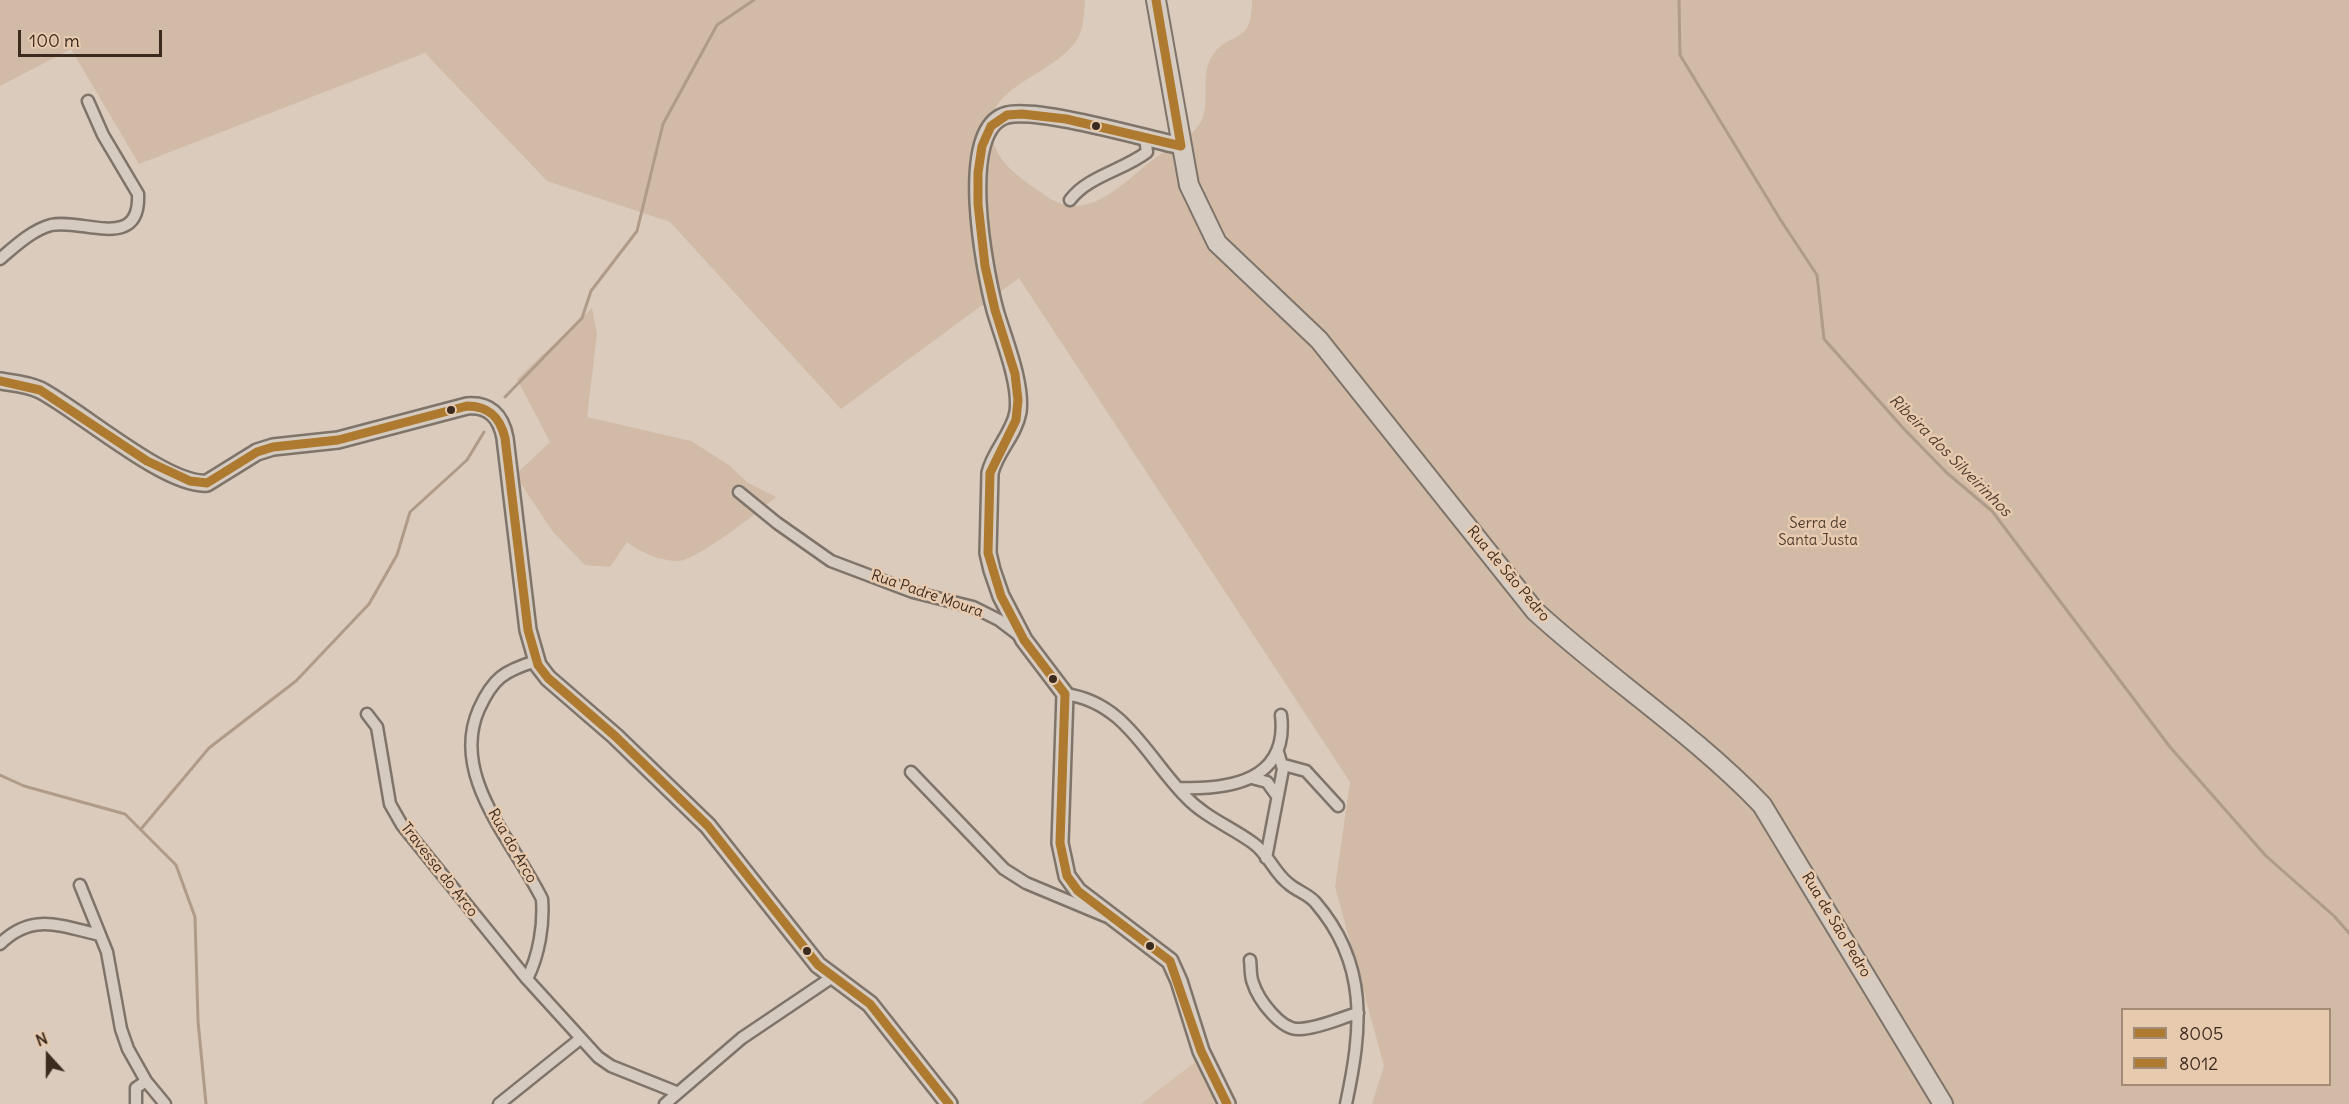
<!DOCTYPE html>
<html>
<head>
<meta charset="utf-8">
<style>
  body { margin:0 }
  #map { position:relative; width:2349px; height:1104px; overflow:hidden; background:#dbcbbc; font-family:Delius,sans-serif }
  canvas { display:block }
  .legend { position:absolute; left:2121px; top:1008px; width:210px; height:78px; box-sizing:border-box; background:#e8cbaf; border:2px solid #a38b75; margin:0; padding:8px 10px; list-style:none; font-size:18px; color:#3b2a1e }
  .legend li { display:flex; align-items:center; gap:12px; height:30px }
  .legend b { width:30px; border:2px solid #a38b75 }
  .north { position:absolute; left:18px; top:1026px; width:60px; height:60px; -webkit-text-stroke:4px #e8cbaf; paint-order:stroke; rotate:339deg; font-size:16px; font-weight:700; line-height:24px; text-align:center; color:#3b2a1e }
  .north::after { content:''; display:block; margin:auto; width:21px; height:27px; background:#3b2a1e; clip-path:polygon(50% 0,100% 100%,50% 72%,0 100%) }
  .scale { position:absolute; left:18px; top:30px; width:144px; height:27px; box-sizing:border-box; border:3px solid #3b2a1e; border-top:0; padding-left:8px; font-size:18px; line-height:21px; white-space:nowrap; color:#3b2a1e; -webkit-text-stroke:4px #e8cbaf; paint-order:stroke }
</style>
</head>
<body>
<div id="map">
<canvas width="2349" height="1104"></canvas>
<ul class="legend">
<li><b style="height:8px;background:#ae7a2f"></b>8005</li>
<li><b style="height:8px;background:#ae7a2f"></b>8012</li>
</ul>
<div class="north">N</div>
<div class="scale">100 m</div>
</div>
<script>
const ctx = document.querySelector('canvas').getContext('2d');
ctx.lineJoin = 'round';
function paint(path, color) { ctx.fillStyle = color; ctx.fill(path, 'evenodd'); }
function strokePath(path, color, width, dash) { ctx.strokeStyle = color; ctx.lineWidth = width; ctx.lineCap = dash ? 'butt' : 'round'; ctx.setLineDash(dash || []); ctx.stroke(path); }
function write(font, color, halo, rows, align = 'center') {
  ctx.font = font + ' Delius,sans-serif'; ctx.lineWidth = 5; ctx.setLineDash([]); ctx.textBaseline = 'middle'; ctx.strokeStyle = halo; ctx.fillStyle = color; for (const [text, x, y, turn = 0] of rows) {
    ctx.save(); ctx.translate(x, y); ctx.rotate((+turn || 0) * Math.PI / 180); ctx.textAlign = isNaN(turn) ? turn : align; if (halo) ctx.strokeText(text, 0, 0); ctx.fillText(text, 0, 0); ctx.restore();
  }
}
paint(new Path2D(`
  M 1195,1062 L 1219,1104 L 1141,1104 Z`), '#d6c0ab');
paint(new Path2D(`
  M 0,0 L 1085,0 C 1084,13 1084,28 1077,40 C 1049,81 970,87 996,149 C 1002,164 1017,175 1030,185 C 1041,192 1052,202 1065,205 C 1098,213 1131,176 1155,158 C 1169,148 1189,139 1199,125 C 1213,104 1198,75 1213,55 C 1231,29 1252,47 1252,0 L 2349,0 L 2349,1104 L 1372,1104 L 1384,1066 L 1335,887 L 1350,782 L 1019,278 L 841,409 L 670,222 L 547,181 L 425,53 L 139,164 L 71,49 L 0,86 ZM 2122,1010 L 2330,1010 L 2330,1084 L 2122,1084 Z
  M 592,308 L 597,334 L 587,417 L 691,441 L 729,465 L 748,483 L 776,497 C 760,511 697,560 679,561 C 660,561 641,553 627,542 L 610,567 L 585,565 L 553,532 L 515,475 L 550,442 L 517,379 Z`), '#d1bba7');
strokePath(new Path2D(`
  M 1679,0 L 1680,55 L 1780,219 L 1817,275 L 1824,339 L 1904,429 L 1947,473 L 1992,511 L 2170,747 L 2266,856 L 2334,916 L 2349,933
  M 505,397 L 582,318 L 591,291 L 637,231 L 663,124 L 717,25 L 754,0
  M 0,775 L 24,786 L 125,814 L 176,865 L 195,917 L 198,1021 L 206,1104
  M 141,829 L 209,748 L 296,681 L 369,604 L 397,555 L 410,512 L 467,460 L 484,432`), '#b09b88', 3);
const street = new Path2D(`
  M 1070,200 C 1088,176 1124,170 1147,152 L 1145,138
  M 0,259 C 14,247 32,230 51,225 C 82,218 141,252 138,194 L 103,135 L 88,101
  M 739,492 L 777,523 L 831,561 L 913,592 L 973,607 L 999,620 L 1020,636
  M 1065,694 C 1126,702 1147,758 1186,797 C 1205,817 1231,827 1253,843 C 1268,853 1274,873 1289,884 C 1297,891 1308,894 1315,902 C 1369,964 1362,1029 1346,1104
  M 367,714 L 377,727 L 390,804 L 402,825 L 527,979 L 598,1057 L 611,1066 L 676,1092
  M 1284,765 L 1306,771 L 1338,806
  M 911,772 L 1004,869 L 1026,883 L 1105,916
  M 1252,778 L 1267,782 L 1277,796
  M 1178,788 C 1229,790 1289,781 1281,715
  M 1266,858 L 1283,769 L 1278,752
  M 80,885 L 107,952 L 121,1029 L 128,1049 L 146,1081 L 165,1104
  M 0,944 C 32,912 61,926 100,935
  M 1250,960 C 1251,967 1250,976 1253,983 C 1258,999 1281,1031 1300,1029 C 1320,1028 1340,1018 1358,1013
  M 527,979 C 539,955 544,925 542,899 C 514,842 449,776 479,709 C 493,678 504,671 536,661
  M 136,1104 L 136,1088 L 146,1081
  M 499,1104 L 580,1039
  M 665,1104 L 742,1038 L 834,976`);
const secondary = new Path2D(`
  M 1181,146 C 1144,138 1038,107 1007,115 C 956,128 985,273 995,310 C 1003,338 1022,383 1018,412 C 1014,435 995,451 990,473 L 988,553 L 992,570 L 1001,596 L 1024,640 L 1065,694 L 1060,843 L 1067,876 L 1078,891 L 1170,961 L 1179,981 L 1201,1051 L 1227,1104
  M 0,381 C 13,383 28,384 40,390 C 79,410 167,487 207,483 L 257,452 L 273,447 L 338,440 L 467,406 C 489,404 501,416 505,438 L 528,630 L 538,665 L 548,678 L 615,736 L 708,826 L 818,965 L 870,1004 L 949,1104`);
const primary = new Path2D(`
  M 1156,0 L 1189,185 L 1217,243 L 1319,340 L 1535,611 C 1608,678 1693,733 1762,805 L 1943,1104`);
strokePath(street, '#7e746a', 15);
strokePath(secondary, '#7e746a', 20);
strokePath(primary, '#7e746a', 22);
strokePath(street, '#d6cbc1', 10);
strokePath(secondary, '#d6cbc1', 15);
strokePath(primary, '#d6cbc1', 18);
strokePath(new Path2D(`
  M 1156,0 L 1181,146 L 1066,119 L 1022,114 L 1007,115 L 991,126 L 982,146 L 978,173 L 978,204 L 985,266 L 995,310 L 1015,374 L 1018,400 L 1016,420 L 990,473 L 988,553 L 1001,596 L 1024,640 L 1065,694 L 1060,843 L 1067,876 L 1078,891 L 1170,961 L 1201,1051 L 1227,1104`), '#ae7a2f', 9);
strokePath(new Path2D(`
  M 0,381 L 40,390 L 147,461 L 190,481 L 207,483 L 257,452 L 273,447 L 338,440 L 467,406 C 489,406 500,417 505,438 L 528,630 L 538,665 L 548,678 L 615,736 L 708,826 L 818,965 L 870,1004 L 949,1104`), '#ae7a2f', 9);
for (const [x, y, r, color] of [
  [1096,126,5,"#3b2a1e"],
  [451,410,5,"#3b2a1e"],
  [1053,679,5,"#3b2a1e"],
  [1150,946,5,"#3b2a1e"],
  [807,951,5,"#3b2a1e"]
]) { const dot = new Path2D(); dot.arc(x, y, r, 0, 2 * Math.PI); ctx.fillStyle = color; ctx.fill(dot); strokePath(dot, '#e8cbaf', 2); }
write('15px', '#503e30', '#e8cbaf', [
  ["Serra de",1818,524],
  ["Santa Justa",1818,541]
]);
write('15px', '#3b2a1e', '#e8cbaf', [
  ["Rua de São Pedro",1508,574,50],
  ["Rua Padre Moura",927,594,19],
  ["Rua do Arco",512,846,60],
  ["Travessa do Arco",439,870,52],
  ["Rua de São Pedro",1836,925,59]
]);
write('italic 16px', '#4f3c2f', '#e8cbaf', [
  ["Ribeira dos Silveirinhos",1950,456,45]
]);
</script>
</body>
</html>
